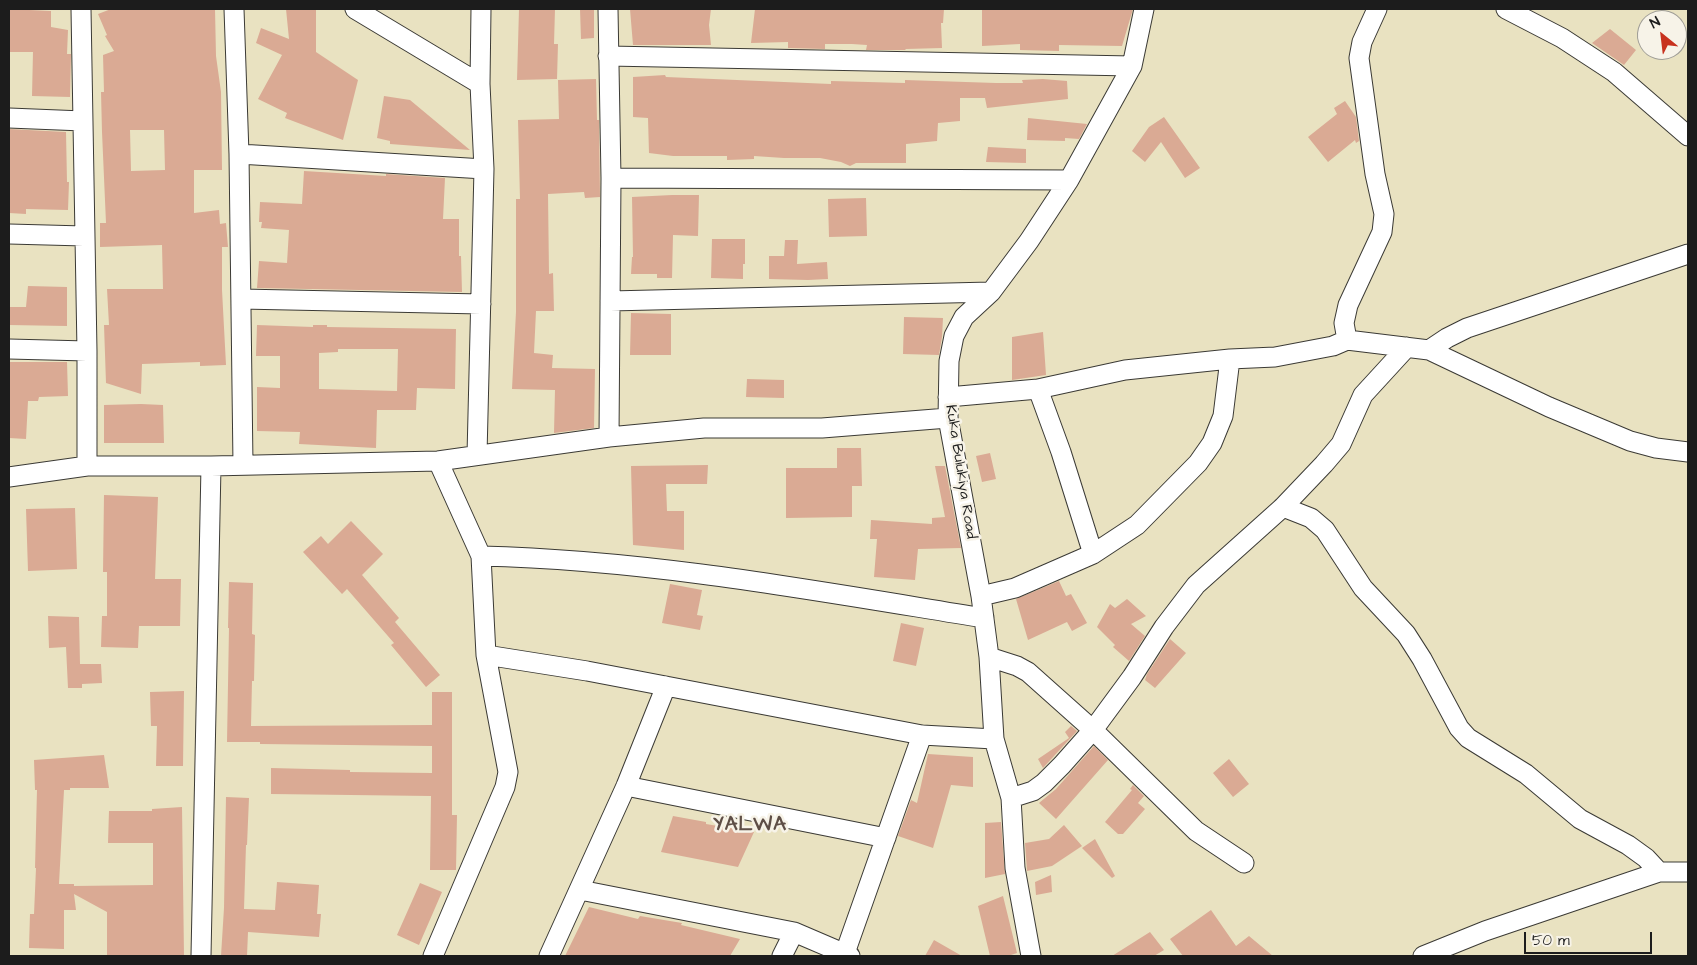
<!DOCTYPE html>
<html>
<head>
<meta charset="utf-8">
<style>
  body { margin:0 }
  #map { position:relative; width:1697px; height:965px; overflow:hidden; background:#e9e2c1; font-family:"Architects Daughter",sans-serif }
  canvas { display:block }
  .frame { position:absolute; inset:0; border:10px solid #1c1c1c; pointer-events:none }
  .north { position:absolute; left:1637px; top:10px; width:50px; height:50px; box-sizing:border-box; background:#f7f3e8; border:1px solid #9f9d96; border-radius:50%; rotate:331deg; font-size:14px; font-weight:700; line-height:20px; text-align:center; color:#1c1c1c }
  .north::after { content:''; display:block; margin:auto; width:18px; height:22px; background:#c8321e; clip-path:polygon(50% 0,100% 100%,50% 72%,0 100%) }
  .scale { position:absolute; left:1524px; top:932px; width:128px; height:22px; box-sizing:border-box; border:2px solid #1c1c1c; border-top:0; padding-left:6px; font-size:15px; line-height:18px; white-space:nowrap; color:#1c1c1c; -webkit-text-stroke:4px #f7f3e8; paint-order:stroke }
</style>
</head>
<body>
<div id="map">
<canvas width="1697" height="965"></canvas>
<div class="frame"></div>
<div class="north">N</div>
<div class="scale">50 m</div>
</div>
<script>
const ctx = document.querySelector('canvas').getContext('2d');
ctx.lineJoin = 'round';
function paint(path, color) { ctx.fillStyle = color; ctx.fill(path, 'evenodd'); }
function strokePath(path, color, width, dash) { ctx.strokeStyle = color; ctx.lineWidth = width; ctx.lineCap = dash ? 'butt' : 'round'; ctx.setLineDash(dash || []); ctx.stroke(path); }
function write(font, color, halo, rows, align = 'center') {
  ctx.font = font + ' "Architects Daughter",sans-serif'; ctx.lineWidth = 5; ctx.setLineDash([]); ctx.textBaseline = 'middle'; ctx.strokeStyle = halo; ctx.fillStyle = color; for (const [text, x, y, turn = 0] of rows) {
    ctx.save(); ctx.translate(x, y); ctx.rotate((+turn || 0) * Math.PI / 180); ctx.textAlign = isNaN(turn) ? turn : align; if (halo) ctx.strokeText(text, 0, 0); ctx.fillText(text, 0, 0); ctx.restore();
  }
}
paint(new Path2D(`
  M 9,9 L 51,11 L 51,27 L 68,30 L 67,54 L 71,54 L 70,97 L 32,96 L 33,52 L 9,52 Z
  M 111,9 L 215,9 L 216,56 L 221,92 L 222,170 L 194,170 L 194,213 L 219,210 L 220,224 L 226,223 L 228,247 L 222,247 L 222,290 L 226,365 L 200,366 L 200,362 L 142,364 L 141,394 L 106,383 L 104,325 L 109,325 L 107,289 L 163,289 L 162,245 L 100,247 L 100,223 L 106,223 L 102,132 L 101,92 L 104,92 L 103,55 L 114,51 L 105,36 L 107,35 L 98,14 ZM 130,130 L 164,130 L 165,170 L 131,171 Z
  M 286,9 L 316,9 L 316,52 L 358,80 L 343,140 L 285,118 L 287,113 L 258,99 L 282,55 L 256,43 L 261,28 L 289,39 Z
  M 519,9 L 555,9 L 554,44 L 558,44 L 557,79 L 517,80 Z
  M 580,9 L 594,9 L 594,38 L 581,39 Z
  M 630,9 L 711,9 L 709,25 L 711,45 L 633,45 Z
  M 755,9 L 944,9 L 943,23 L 941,23 L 942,48 L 906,49 L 905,50 L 866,50 L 867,45 L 852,44 L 825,44 L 825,49 L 788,48 L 788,42 L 751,43 Z
  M 982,9 L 1133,9 L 1122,46 L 1059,45 L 1059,51 L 1020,50 L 1020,44 L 982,46 Z
  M 1610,29 L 1636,50 L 1624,65 L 1592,43 Z
  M 665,75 L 666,77 L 831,84 L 831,81 L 905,83 L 905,80 L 996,83 L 1023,83 L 1022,80 L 1043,79 L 1067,81 L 1068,99 L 987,108 L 985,98 L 960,98 L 960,121 L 938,123 L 937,141 L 906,144 L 906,163 L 856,163 L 850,166 L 841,162 L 820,158 L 784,158 L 754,156 L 754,159 L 727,160 L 727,156 L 673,156 L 649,153 L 648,118 L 633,117 L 633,77 Z
  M 596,79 L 597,120 L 599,120 L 600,197 L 585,198 L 584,192 L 548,194 L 549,274 L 553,273 L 554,311 L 536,311 L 534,353 L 553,355 L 552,368 L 595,369 L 594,428 L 554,433 L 555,390 L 512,389 L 516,312 L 516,199 L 520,199 L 518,120 L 559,119 L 558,80 Z
  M 384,96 L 410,100 L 470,150 L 390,144 L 390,141 L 377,138 Z
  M 1345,101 L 1356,117 L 1359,141 L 1356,143 L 1355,140 L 1328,162 L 1308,137 L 1337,114 L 1334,108 Z
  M 1164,117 L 1200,168 L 1185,178 L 1161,142 L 1145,162 L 1132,151 L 1149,127 Z
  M 1028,118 L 1087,124 L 1079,139 L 1065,138 L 1065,141 L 1027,140 Z
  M 9,129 L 66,132 L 67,182 L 69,182 L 68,210 L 26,209 L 26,214 L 9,213 Z
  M 988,147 L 1026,149 L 1026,163 L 986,162 Z
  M 304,171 L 386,176 L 386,174 L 445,178 L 443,219 L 459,219 L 459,256 L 461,256 L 462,292 L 257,288 L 259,261 L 287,263 L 289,230 L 261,228 L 262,222 L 259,222 L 260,202 L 302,204 Z
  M 672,195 L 699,195 L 698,236 L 673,235 L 672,278 L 657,278 L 657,274 L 631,274 L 632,257 L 633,257 L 632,197 Z
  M 866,198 L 867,236 L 829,237 L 828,199 Z
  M 712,239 L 745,239 L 745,264 L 743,264 L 743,279 L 711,278 Z
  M 785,240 L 798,240 L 797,264 L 827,262 L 828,279 L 808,280 L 769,279 L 769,256 L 784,256 Z
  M 28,286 L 67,287 L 67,326 L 9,325 L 9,307 L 26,307 Z
  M 631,313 L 671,314 L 671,355 L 630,355 Z
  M 904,317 L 943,318 L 942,337 L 939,355 L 903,354 Z
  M 257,325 L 313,327 L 313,325 L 327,325 L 327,327 L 456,329 L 455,389 L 417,388 L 416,410 L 377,410 L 376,448 L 299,444 L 300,432 L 257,431 L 257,387 L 280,388 L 280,356 L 256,356 ZM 338,349 L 398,349 L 397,391 L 319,389 L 319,353 L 338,352 Z
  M 1043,332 L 1046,375 L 1012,380 L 1012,337 Z
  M 9,362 L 67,362 L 68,396 L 39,397 L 38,401 L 28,401 L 26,439 L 9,438 Z
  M 747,379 L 784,380 L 784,398 L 746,397 Z
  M 141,404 L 163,405 L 164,443 L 104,443 L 104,405 Z
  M 837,448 L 861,448 L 862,486 L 852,486 L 852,517 L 786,518 L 786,468 L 837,468 Z
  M 990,453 L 996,479 L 982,482 L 976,456 Z
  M 708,465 L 707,484 L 666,484 L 667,511 L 684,511 L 684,550 L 633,545 L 631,466 Z
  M 935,466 L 945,466 L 961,548 L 918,549 L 915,580 L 874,577 L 877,539 L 870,539 L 871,520 L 932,524 L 932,518 L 945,517 Z
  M 104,495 L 158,497 L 155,579 L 181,579 L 180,626 L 139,626 L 138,648 L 101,647 L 102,616 L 107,616 L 107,572 L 103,572 Z
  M 75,508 L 77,569 L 28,571 L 26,509 Z
  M 351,521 L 383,554 L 362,575 L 399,618 L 395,622 L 440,675 L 426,687 L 391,645 L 394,643 L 347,589 L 342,594 L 303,552 L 321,536 L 328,544 Z
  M 1059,581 L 1066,596 L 1071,594 L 1087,623 L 1072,631 L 1067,622 L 1028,640 L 1016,599 Z
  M 229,582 L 253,583 L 252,634 L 255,635 L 254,681 L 252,681 L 251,726 L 432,725 L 432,692 L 452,692 L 452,815 L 457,815 L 456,870 L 430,870 L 431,796 L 271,794 L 271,768 L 350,770 L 350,772 L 432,773 L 432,746 L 260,744 L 260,742 L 227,742 L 229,628 L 228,628 Z
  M 670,584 L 702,590 L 697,615 L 703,616 L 700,630 L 662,623 Z
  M 1127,599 L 1146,616 L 1131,624 L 1145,636 L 1129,661 L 1113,647 L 1115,645 L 1097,627 L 1110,604 L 1115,608 Z
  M 48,616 L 79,617 L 80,664 L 101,664 L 102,683 L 82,684 L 82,688 L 68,688 L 66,647 L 49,648 Z
  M 901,623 L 924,628 L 916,666 L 893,661 Z
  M 1170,639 L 1186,653 L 1155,688 L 1145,680 L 1147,674 Z
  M 184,691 L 183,766 L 156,766 L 157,726 L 151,726 L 150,692 Z
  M 1071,726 L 1077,731 L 1043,768 L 1038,759 L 1069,738 L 1065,732 Z
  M 1094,746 L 1108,760 L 1056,819 L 1039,803 L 1056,789 Z
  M 928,754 L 973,757 L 973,787 L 951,785 L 933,848 L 898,836 L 911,800 L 917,803 Z
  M 104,755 L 109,788 L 70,788 L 70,790 L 64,790 L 59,884 L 74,884 L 74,886 L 153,885 L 153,843 L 108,843 L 109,811 L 152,811 L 152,809 L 182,807 L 184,956 L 107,956 L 107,912 L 74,894 L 76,910 L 64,910 L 64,949 L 29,948 L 30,914 L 34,914 L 36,868 L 35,868 L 37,790 L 35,790 L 34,760 Z
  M 1229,759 L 1249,784 L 1233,797 L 1213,773 Z
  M 1133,785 L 1144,796 L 1138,803 L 1145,809 L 1123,834 L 1118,834 L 1105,822 L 1132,790 L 1130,789 Z
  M 226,797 L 249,798 L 247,845 L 246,845 L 244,909 L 275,910 L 277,882 L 319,885 L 317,914 L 321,914 L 319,937 L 248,932 L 247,956 L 221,956 L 224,908 Z
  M 673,816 L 706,822 L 706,824 L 754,832 L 738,867 L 661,852 Z
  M 1001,822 L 1005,874 L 985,878 L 985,823 Z
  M 1064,825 L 1082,846 L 1052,866 L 1027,871 L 1025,843 L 1049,839 Z
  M 1095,839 L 1115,876 L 1112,878 L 1082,848 Z
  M 1051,875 L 1052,892 L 1036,895 L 1035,882 Z
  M 420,883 L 442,892 L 419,945 L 397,935 Z
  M 1003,896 L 1017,953 L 1008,956 L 990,956 L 978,906 Z
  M 589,907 L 638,919 L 640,916 L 682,923 L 681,925 L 740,939 L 730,956 L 565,956 Z
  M 1211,910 L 1236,946 L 1249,936 L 1273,956 L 1183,956 L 1170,939 Z
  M 1150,932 L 1164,950 L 1154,956 L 1112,956 Z
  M 934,940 L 962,956 L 925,956 Z`), '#daaa94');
const street = new Path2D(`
  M 81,9 L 87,351 L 87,466
  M 234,9 L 239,154 L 243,464
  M 355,9 L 480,84
  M 608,9 L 611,178 L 609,437
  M 1506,9 L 1562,38 L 1614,72 L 1688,136
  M 608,56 L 1132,66
  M 9,118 L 83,121
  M 239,154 L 484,169
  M 611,178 L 1069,180
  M 9,234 L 84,236
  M 241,299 L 481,304
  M 610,301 L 991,292
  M 1347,340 L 1344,323 L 1348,305 L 1382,232 L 1384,214 L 1375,174 L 1359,58 L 1362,42 L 1377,9
  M 9,349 L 87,351
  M 1429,350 L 1447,338 L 1467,328 L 1688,254
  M 1038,389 L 1061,452 L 1093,554
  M 948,397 L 1038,389 L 1125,370 L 1230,359 L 1275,357 L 1333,346 L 1347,340 L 1429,350 L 1549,407 L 1630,441 L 1656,448 L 1688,452
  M 477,455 L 484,169 L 480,84 L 481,9
  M 9,477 L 87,466 L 211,466 L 438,461 L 609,437 L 704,428 L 822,428 L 948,418
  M 1283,507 L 1311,518 L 1325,530 L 1363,588 L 1406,634 L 1422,659 L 1459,728 L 1468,738 L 1526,774 L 1580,819 L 1628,845 L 1646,858 L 1659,872
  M 481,556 C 651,560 817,591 984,618
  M 981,596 L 1015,588 L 1093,554 L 1137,525 L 1198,463 L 1212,443 L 1223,416 L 1230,359
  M 486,655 L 587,671 L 922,735 L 994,739
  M 989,657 L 1017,666 L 1028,672 L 1093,730 L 1196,831 L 1244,863
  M 626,786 L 886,838
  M 1011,798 L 1033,791 L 1044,783 L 1062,765 L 1093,730 L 1132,677 L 1164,627 L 1196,585 L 1283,507 L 1324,464 L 1341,444 L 1363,395 L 1407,347
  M 580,890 L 794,932 L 850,956
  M 845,953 L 922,735
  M 201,956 L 211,466
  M 433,956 L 505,787 L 508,772 L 486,655 L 481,556 L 438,461
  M 549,956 L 626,786 L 666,686
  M 782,956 L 794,932
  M 1031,956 L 1015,868 L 1011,798 L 994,739 L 989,657 L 981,596 L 948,418 L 949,361 L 954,336 L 964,317 L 991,292 L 1029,241 L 1069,180 L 1132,66 L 1144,9
  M 1423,956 L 1485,931 L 1659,872 L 1688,872`);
strokePath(street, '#3b3a35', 21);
strokePath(street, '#fff', 19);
write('15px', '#1c1c1c', '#f7f3e8', [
  ["Kuka Bulukiya Road",960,472,81]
]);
ctx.letterSpacing = '1px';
write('bold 20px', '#5e4e46', '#f7f3e8', [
  ["YALWA",750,826]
]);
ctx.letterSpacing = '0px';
</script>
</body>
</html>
